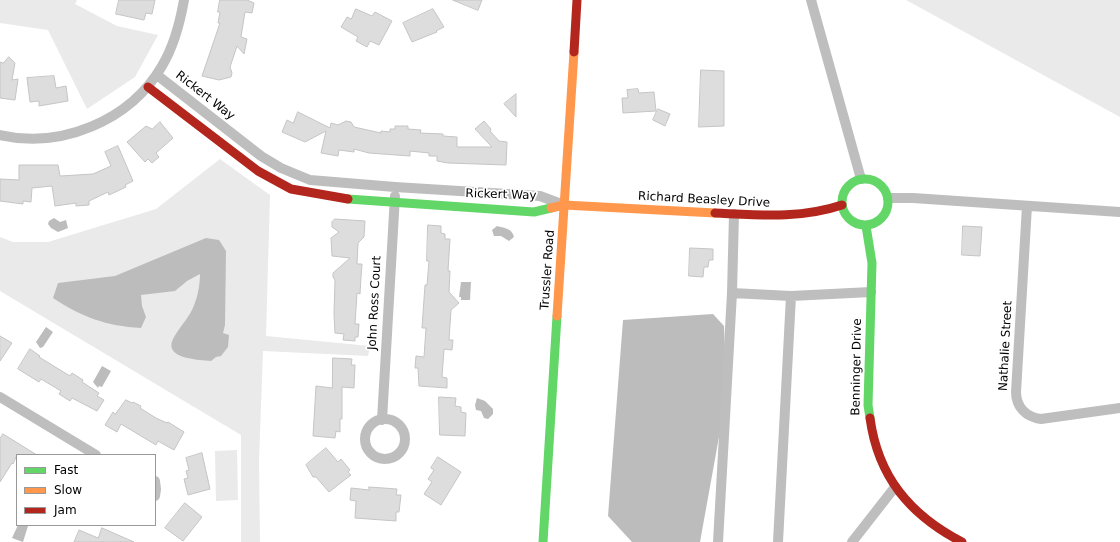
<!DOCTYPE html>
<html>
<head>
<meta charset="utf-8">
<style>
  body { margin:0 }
  #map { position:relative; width:1120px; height:542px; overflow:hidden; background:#fff; font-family:"DejaVu Sans",sans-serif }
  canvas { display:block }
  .legend { position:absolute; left:16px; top:454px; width:140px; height:72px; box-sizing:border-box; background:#fff; border:1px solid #999; margin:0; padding:5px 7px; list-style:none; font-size:12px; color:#000 }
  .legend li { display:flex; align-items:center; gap:8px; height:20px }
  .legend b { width:20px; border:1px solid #999 }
</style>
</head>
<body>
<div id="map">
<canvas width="1120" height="542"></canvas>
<ul class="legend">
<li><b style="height:5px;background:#63d668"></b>Fast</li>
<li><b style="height:5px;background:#ff974d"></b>Slow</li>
<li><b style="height:5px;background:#b3261e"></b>Jam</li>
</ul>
</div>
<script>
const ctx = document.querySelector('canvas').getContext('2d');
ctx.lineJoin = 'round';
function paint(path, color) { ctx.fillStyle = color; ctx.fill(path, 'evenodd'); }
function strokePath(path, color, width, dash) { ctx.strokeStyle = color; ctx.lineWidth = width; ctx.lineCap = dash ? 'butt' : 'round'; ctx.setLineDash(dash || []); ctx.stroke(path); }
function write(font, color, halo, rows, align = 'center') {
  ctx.font = font + ' "DejaVu Sans",sans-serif'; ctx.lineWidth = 3.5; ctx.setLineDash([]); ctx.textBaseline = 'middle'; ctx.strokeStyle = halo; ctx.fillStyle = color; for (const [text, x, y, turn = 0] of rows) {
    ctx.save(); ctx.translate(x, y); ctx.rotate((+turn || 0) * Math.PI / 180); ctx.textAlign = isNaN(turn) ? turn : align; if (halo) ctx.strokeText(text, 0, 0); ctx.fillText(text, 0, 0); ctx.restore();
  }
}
paint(new Path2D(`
  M 0,0 L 77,0 L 75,4 L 117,26 L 158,35 L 135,77 L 87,109 L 48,30 L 0,23 Z
  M 906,0 L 1120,0 L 1120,117 Z
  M 220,159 L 270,195 L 266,336 L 370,346 L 368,356 L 263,351 L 259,461 L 260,542 L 241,542 L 241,435 L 0,291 L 0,237 L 13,242 L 48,242 L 156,209 Z
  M 237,450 L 238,500 L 216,501 L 215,451 Z`), '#eaeaea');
paint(new Path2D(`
  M 54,218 L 60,222 L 66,220 L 68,228 L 58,232 L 51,228 L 48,224 L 49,221 Z
  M 497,226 C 504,228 512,228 514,237 L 509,241 L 501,236 L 494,236 L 492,230 Z
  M 206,238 L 219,240 L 226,251 L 225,325 L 223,333 L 229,335 L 228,347 L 221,356 L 216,357 L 211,361 C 200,360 163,359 173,339 C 178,329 187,320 192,310 C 197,300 200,286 200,274 L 187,281 L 175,291 L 141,295 L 142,306 L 146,317 L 141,328 C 106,326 82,317 53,298 L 58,283 L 115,276 Z
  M 461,282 L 471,282 L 470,300 L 461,300 L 461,297 L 459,297 Z
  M 713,314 L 724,326 L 726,398 L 700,542 L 632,542 L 608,516 L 623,320 Z
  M 46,327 L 53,332 L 43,347 L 40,348 L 36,342 Z
  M 102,366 L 111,371 L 102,387 L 99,386 L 98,388 L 93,382 Z
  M 477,398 L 485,401 L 493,409 L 493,414 L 488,419 L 484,418 L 481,411 L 476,410 L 475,405 Z
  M 18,525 L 28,526 L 23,542 L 12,538 Z`), '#bcbcbc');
const building = new Path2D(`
  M 119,0 L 155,0 L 152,14 L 146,13 L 144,20 L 116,14 Z
  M 220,0 L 247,0 L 254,3 L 252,13 L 245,12 L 241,37 L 247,39 L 244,54 L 237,46 L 230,67 L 232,73 L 231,77 L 219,80 L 202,76 L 220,23 L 218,23 L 220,12 L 218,12 Z
  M 453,0 L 482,0 L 478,10 Z
  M 356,9 L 372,16 L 375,12 L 392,21 L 379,45 L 370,41 L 367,47 L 356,41 L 358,37 L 341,27 L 347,17 L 351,19 Z
  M 433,9 L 444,27 L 436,31 L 437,32 L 412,42 L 403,23 Z
  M 9,57 L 15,63 L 12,80 L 18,79 L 15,100 L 0,98 L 0,62 L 3,63 Z
  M 701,70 L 724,71 L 724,126 L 699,127 Z
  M 54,76 L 56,88 L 66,86 L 68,101 L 39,106 L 39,101 L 30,102 L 27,78 Z
  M 638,89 L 639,93 L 654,92 L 656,111 L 623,113 L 622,98 L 628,98 L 627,90 Z
  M 516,94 L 516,117 L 504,104 Z
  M 658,109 L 670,114 L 665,126 L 653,120 Z
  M 298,112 L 330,128 L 331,123 L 338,125 L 346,121 L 351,122 L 354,127 L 381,133 L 381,131 L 390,132 L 390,129 L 395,129 L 395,126 L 408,126 L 408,129 L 421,130 L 420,133 L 443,134 L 443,136 L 457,137 L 457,147 L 492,147 L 475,129 L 484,121 L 491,129 L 490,131 L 499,141 L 507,142 L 506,165 L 448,163 L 437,161 L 437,156 L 429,156 L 429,153 L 410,151 L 410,156 L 369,153 L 354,149 L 354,152 L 339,150 L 338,156 L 321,153 L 326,131 L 305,142 L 282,132 L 287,120 L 293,123 Z
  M 160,122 L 173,138 L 156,153 L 159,157 L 152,163 L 148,159 L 145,162 L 127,142 L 146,126 L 152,129 Z
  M 118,146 L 133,181 L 125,185 L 126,187 L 109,195 L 108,192 L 89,201 L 89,205 L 76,206 L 76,203 L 55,206 L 52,186 L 32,188 L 31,202 L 23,201 L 23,204 L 0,201 L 0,179 L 19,180 L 19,165 L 58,165 L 60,176 L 93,174 L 111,166 L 105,152 Z
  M 335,219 L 365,221 L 364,237 L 358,243 L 357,264 L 362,264 L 361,277 L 360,294 L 357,293 L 355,324 L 359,324 L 358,337 L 355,337 L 355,341 L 343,340 L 344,334 L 335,333 L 334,314 L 335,280 L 333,277 L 333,273 L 350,258 L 332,256 L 331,238 L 339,232 L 332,227 L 332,222 Z
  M 428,225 L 441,226 L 441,233 L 445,234 L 445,239 L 450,239 L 448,271 L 450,271 L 449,292 L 459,303 L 451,310 L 449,340 L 453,340 L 452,350 L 444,349 L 442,377 L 447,378 L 447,388 L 419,386 L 418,368 L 415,368 L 416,356 L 424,357 L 426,328 L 422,328 L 425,285 L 427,285 L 429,261 L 427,261 Z
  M 963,226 L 982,227 L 980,256 L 962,255 Z
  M 690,248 L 713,249 L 713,260 L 709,260 L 708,267 L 704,267 L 703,277 L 689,276 Z
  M 0,336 L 12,343 L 0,361 Z
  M 30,349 L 40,356 L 39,357 L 70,376 L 72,373 L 83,380 L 82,382 L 99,393 L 97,396 L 104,400 L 97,411 L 72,398 L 70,401 L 59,394 L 61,391 L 41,379 L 39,382 L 18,369 Z
  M 333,358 L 352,359 L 351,365 L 355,365 L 354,388 L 342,387 L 342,419 L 340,419 L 340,432 L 336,431 L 335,438 L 313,436 L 316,386 L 332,388 Z
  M 439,397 L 456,398 L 455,406 L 461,407 L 461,412 L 466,413 L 465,436 L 440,435 Z
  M 126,400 L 132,403 L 133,402 L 141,406 L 140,408 L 156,418 L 167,423 L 168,422 L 184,432 L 174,450 L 158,441 L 156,445 L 121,424 L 117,432 L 105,425 L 113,412 L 115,414 Z
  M 3,434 L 37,455 L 17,455 L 13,464 L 12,463 L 0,482 L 0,439 Z
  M 326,448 L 338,462 L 341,459 L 350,470 L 348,472 L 351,475 L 329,492 L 316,477 L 313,477 L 306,465 Z
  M 202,453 L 210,489 L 188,495 L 184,479 L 188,478 L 186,471 L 189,470 L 186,458 Z
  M 438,457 L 461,472 L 441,505 L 424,494 L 432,482 L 428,479 L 434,470 L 431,468 Z
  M 369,487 L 397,489 L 396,495 L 401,495 L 399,512 L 396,512 L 396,521 L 355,518 L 356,501 L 350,500 L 351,488 L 369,490 Z
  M 185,503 L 202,517 L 183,541 L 165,528 Z
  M 102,528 L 134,542 L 74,542 L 79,530 L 98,538 Z`);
paint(building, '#ddd');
strokePath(building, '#c5c5c5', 1);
strokePath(new Path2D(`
  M 811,0 L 861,179
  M 157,75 L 261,156 L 281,168 L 310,180 L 395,187 L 540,196 L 564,205
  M 0,135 C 61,149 130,121 162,66 C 174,46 180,23 184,0
  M 888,198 L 913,198 L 1120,212
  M 1027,206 L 1016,392 C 1016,407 1026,417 1041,419 L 1120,408
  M 734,214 L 732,293 L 791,296
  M 0,397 L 96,455
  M365 439a20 20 0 1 1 40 0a20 20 0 1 1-40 0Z
  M 382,420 L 395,196
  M 155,481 L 156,489 L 155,496
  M 718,542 L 732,293
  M 778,542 L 791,296 L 871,292
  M 852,542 L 895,487`), '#bebebe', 10);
strokePath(new Path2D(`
  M842 202a23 23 0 1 1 46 0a23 23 0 1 1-46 0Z
  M 348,199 L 534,212 L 551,208
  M 866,226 L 872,263 L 868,405 L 870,418
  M 543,542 L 557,316`), '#63d668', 9);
strokePath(new Path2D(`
  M 551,208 L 564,205 L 715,213
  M 557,316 L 574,52`), '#ff974d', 9);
strokePath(new Path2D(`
  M 574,52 L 577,0
  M 148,87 L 258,171 L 291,189 L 348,199
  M 715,213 C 759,215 800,219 842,205
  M 870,418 C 878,477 910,515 962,542`), '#b3261e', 9);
write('12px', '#000', '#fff', [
  ["Rickert Way",205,96,38],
  ["Rickert Way",501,195,2],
  ["Richard Beasley Drive",704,200,3],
  ["Trussler Road",548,270,-86],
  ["John Ross Court",375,303,-87],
  ["Nathalie Street",1006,346,-87],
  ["Benninger Drive",857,367,-89]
]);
</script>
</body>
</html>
